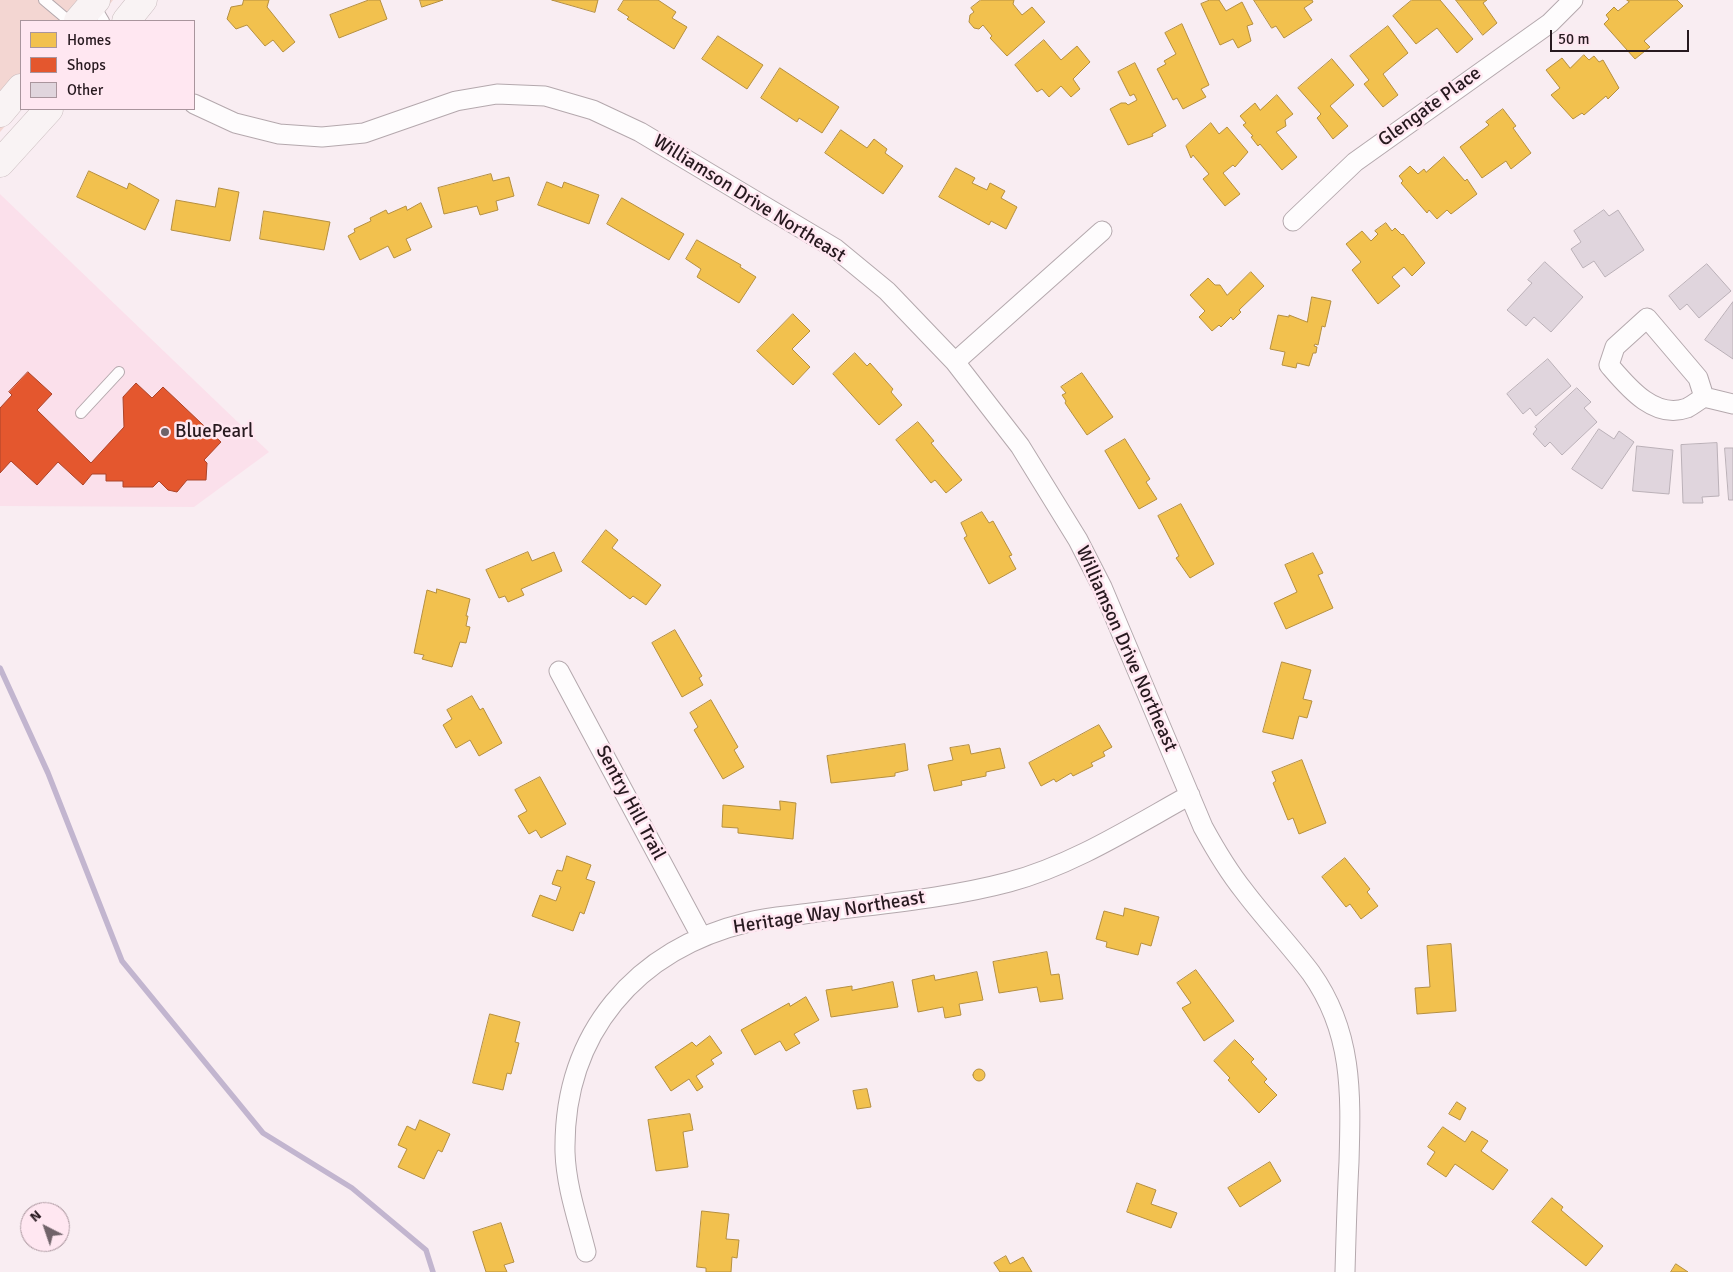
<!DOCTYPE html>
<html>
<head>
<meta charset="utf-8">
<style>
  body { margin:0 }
  #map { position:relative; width:1733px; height:1272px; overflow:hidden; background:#f9edf2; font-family:Signika,sans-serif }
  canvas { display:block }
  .legend { position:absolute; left:20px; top:20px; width:175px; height:90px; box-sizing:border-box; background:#ffe7f1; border:1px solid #a9959d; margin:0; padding:6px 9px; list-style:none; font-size:15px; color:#27191f }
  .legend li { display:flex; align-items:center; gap:10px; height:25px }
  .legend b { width:25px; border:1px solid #a9959d }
  .north { position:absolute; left:20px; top:1202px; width:50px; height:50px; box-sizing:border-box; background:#ffe7f1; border:1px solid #a9959d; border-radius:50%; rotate:319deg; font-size:14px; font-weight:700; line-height:20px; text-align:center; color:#27191f }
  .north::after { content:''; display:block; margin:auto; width:18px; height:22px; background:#706369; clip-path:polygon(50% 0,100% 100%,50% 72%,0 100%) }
  .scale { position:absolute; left:1550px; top:30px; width:139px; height:22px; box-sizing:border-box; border:2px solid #27191f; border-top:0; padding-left:6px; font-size:15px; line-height:18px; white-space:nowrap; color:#27191f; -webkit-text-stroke:4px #ffe7f1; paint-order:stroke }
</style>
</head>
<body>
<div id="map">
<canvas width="1733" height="1272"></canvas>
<ul class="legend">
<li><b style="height:14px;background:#f2c14e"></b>Homes</li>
<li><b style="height:14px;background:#e4572e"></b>Shops</li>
<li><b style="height:14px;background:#e0d5dd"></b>Other</li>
</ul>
<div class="north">N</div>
<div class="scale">50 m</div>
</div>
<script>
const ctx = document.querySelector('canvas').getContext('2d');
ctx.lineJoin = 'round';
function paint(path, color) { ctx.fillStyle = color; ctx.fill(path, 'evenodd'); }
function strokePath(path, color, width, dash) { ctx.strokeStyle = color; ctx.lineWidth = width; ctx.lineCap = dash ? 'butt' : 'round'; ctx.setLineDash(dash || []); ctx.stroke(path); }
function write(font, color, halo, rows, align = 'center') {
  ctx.font = font + ' Signika,sans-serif'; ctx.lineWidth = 5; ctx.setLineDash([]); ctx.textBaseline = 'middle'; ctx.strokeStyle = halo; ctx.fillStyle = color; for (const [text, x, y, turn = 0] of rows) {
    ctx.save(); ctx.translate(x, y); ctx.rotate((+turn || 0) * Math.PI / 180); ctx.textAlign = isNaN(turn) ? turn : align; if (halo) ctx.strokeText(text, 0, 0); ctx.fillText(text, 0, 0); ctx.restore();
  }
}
paint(new Path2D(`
  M 0,194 L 269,452 L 194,507 L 0,506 Z`), '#fbe0eb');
paint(new Path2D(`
  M 0,0 L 113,0 L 97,21 L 21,21 L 21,108 L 0,132 Z`), '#f3d6d2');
const homes = new Path2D(`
  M 244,0 L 269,0 L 267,7 L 295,42 L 283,52 L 273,40 L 265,46 L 247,25 L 236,29 L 227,19 L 231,7 L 242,5 Z
  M 369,0 L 380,0 L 387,19 L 339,38 L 330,15 Z
  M 420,0 L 443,0 L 422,7 Z
  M 552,0 L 598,0 L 595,12 Z
  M 624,0 L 658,0 L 676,12 L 672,18 L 687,27 L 674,49 L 627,19 L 629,17 L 618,10 Z
  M 981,0 L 1014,0 L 1013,4 L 1022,15 L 1032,7 L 1045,22 L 1007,56 L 990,38 L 992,36 L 983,25 L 979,29 L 974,28 L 969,22 L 970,15 L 974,12 L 971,8 Z
  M 1210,0 L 1219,0 L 1226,11 L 1242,2 L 1253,24 L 1247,26 L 1251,41 L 1238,48 L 1233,39 L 1220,45 L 1201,4 Z
  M 1254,0 L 1312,0 L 1313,2 L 1304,8 L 1312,20 L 1284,38 L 1276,26 L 1272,28 Z
  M 1412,0 L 1440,0 L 1473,39 L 1457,53 L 1437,28 L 1416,44 L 1393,16 Z
  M 1456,0 L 1487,0 L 1483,3 L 1497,23 L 1483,35 Z
  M 1627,0 L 1677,0 L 1683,6 L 1644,41 L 1650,47 L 1635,59 L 1604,24 L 1609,19 L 1606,15 L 1614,7 L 1618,11 L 1629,2 Z
  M 1182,24 L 1209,85 L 1201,89 L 1206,97 L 1183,109 L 1177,98 L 1173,100 L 1157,69 L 1166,64 L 1164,61 L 1176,54 L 1165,33 Z
  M 1388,26 L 1408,53 L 1383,74 L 1398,95 L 1383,107 L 1364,84 L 1369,80 L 1350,56 Z
  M 718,36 L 763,65 L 747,89 L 702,59 Z
  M 1044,40 L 1061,60 L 1077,46 L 1090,62 L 1073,79 L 1080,89 L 1071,97 L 1061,86 L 1049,97 L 1042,89 L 1037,92 L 1015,65 Z
  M 1584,55 L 1589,60 L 1594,56 L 1599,62 L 1603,60 L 1619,88 L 1608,99 L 1606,96 L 1584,115 L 1582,113 L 1573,119 L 1551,95 L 1560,88 L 1546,70 L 1562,58 L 1570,68 Z
  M 1332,59 L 1354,85 L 1330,106 L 1348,126 L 1333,139 L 1317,118 L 1321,114 L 1298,88 Z
  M 1135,63 L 1166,126 L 1152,134 L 1153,136 L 1128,145 L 1110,109 L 1121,103 L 1126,103 L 1128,105 L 1137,100 L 1134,94 L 1130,96 L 1118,72 Z
  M 780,68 L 839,107 L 822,133 L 799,118 L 797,122 L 761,98 Z
  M 1277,95 L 1293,114 L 1285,120 L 1286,126 L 1276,132 L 1297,157 L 1282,170 L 1260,144 L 1258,146 L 1251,137 L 1253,136 L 1243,125 L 1246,123 L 1240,116 L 1255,103 L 1260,110 Z
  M 1503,109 L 1516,126 L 1513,128 L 1531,153 L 1511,169 L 1506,161 L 1482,178 L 1460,147 L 1489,125 L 1486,122 Z
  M 1211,123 L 1219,134 L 1227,127 L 1248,152 L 1235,167 L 1233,165 L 1223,173 L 1240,194 L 1225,206 L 1203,179 L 1209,174 L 1193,155 L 1191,158 L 1186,146 Z
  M 841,130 L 867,148 L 874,139 L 887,149 L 885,153 L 903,166 L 883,194 L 825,153 Z
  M 1444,157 L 1465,181 L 1467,179 L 1477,194 L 1451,214 L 1447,210 L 1437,219 L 1429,210 L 1427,213 L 1401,183 L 1403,181 L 1399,176 L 1410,166 L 1418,174 L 1424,169 L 1426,172 Z
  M 956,168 L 975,178 L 972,183 L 987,190 L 990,183 L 1005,191 L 1001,198 L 1017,207 L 1006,229 L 991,221 L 989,225 L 939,197 Z
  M 89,171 L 127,189 L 129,183 L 159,200 L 145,230 L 77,197 Z
  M 491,174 L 493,181 L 509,177 L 514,196 L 496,201 L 498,210 L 480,215 L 477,206 L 444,214 L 438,188 Z
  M 547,182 L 562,188 L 564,182 L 599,195 L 589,224 L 538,205 Z
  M 219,188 L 239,192 L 230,241 L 171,230 L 176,200 L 215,207 Z
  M 622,198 L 684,234 L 669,260 L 607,224 Z
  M 421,203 L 432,227 L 406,239 L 411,250 L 394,258 L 388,246 L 360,260 L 348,236 L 355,232 L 354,229 L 371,221 L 370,218 L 386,210 L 388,214 L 406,206 L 407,210 Z
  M 264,211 L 330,222 L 324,250 L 260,239 Z
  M 1386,223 L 1392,231 L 1395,228 L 1402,235 L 1403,234 L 1425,263 L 1412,276 L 1404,267 L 1392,277 L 1400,286 L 1378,304 L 1352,270 L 1361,262 L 1346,244 L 1362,231 L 1371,241 L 1378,234 L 1375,231 Z
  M 697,240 L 741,265 L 740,267 L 756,277 L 739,303 L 697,277 L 701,269 L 686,259 Z
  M 1251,272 L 1264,286 L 1239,310 L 1241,312 L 1233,320 L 1231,317 L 1221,327 L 1219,325 L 1212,331 L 1199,317 L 1205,311 L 1190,295 L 1208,278 L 1215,285 L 1220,285 L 1227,295 Z
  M 1312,297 L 1331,301 L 1325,327 L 1322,326 L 1318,345 L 1315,344 L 1314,346 L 1317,347 L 1316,353 L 1313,353 L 1309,366 L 1297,363 L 1296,368 L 1282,365 L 1285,352 L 1270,349 L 1278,315 L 1289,317 L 1289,315 L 1307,322 Z
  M 793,314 L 810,331 L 792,349 L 810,367 L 793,385 L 757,351 Z
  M 855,353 L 867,366 L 870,363 L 893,389 L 891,392 L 902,405 L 879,425 L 833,374 Z
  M 1082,373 L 1113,417 L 1087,435 L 1065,403 L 1066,401 L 1062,395 L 1066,393 L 1061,387 Z
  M 918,422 L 934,441 L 931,443 L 962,480 L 946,493 L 935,480 L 931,483 L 896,440 Z
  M 1125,439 L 1150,479 L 1146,482 L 1157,499 L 1139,509 L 1105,451 Z
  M 1181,504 L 1214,564 L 1190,578 L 1176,558 L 1179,556 L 1158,516 Z
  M 982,512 L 989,523 L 993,521 L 1012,555 L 1009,556 L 1016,569 L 989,584 L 964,538 L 967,536 L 961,523 Z
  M 606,530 L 618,540 L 612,548 L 661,585 L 646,605 L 633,596 L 630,599 L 582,562 Z
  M 528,552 L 532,561 L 554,552 L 562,571 L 521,589 L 524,595 L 508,602 L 505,596 L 499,598 L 486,570 Z
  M 1313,553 L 1323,573 L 1318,575 L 1333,608 L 1286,629 L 1274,603 L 1297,592 L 1285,565 Z
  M 437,589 L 470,599 L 466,616 L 468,616 L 466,626 L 470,627 L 466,643 L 460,642 L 452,667 L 422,659 L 424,655 L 414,653 L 427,590 L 436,593 Z
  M 675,630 L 702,676 L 699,678 L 703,685 L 682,697 L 652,643 Z
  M 1282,662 L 1311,670 L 1303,699 L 1312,701 L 1307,718 L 1299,716 L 1293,739 L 1263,732 Z
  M 472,696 L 480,710 L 483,708 L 502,743 L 479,756 L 470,740 L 456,748 L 443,725 L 452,719 L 447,710 Z
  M 711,700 L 738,747 L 734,750 L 744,767 L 723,779 L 694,730 L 698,727 L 690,713 Z
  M 1099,725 L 1112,747 L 1103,752 L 1105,756 L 1091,763 L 1093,766 L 1073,776 L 1071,773 L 1056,782 L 1054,779 L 1041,786 L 1029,763 Z
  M 905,744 L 908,770 L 895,773 L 895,776 L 831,783 L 827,756 Z
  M 969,745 L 971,754 L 1000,748 L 1005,768 L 986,772 L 986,776 L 961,781 L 962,785 L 934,791 L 928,765 L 953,760 L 950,748 Z
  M 1302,760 L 1326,823 L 1299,834 L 1293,818 L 1288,820 L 1273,783 L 1276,781 L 1272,772 Z
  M 540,777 L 566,824 L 541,838 L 536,830 L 529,834 L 518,816 L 527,811 L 515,790 Z
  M 780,801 L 796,803 L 793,839 L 738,833 L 738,828 L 722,827 L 723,805 L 780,810 Z
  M 567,856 L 591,865 L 586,879 L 595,882 L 584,914 L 580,912 L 573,931 L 532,916 L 540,895 L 556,901 L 561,887 L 552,884 L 557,870 L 562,871 Z
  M 1345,858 L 1370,889 L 1367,892 L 1378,906 L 1361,919 L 1350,904 L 1346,907 L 1322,877 Z
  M 1125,908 L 1159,917 L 1151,946 L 1141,943 L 1138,955 L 1106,947 L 1107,942 L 1096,939 L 1104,911 L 1123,916 Z
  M 1451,944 L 1456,1011 L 1417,1014 L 1415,988 L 1430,987 L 1427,946 Z
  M 1047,952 L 1051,975 L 1059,974 L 1063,999 L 1040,1002 L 1037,987 L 999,993 L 993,962 Z
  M 1196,970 L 1234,1021 L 1204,1041 L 1182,1008 L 1191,1003 L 1177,983 Z
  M 977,972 L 983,1000 L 959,1004 L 961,1015 L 945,1018 L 943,1007 L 918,1012 L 912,980 L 934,975 L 935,980 Z
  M 893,982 L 898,1007 L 831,1017 L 826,990 L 852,986 L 852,990 Z
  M 806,997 L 819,1020 L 794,1034 L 800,1043 L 786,1051 L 780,1041 L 755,1055 L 741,1030 L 789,1003 L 790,1006 Z
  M 490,1014 L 520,1022 L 515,1042 L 519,1043 L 511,1074 L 507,1073 L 503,1090 L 473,1083 Z
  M 710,1036 L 722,1053 L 711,1060 L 714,1064 L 696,1076 L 703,1087 L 697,1091 L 689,1079 L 671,1091 L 655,1067 L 692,1042 L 696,1046 Z
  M 1235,1040 L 1254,1059 L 1251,1062 L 1267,1079 L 1264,1082 L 1277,1095 L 1259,1113 L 1228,1080 L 1230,1078 L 1214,1061 Z
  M973 1075a6 6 0 1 1 12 0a6 6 0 1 1-12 0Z
  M 867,1089 L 871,1107 L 857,1109 L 853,1091 Z
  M 1457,1102 L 1466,1108 L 1460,1120 L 1449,1114 Z
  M 690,1114 L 693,1130 L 683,1132 L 688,1167 L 656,1171 L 648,1120 Z
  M 420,1120 L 450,1134 L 442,1152 L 438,1150 L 424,1179 L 398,1167 L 407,1149 L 398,1145 L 407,1126 L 415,1130 Z
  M 1443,1127 L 1465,1142 L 1472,1131 L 1488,1141 L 1481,1151 L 1508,1170 L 1493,1190 L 1455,1164 L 1446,1177 L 1427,1164 L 1435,1152 L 1428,1147 Z
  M 1270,1162 L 1281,1181 L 1240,1207 L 1228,1188 Z
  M 1137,1183 L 1156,1190 L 1151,1204 L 1177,1213 L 1171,1228 L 1127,1212 Z
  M 1552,1198 L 1563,1207 L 1561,1210 L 1603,1246 L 1586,1266 L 1532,1222 Z
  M 702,1211 L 729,1214 L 726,1239 L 739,1240 L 737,1258 L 732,1257 L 731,1272 L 706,1272 L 706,1268 L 697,1267 Z
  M 501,1223 L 514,1262 L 504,1265 L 507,1272 L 486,1272 L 473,1232 Z
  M 1006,1256 L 1010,1264 L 1023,1257 L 1032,1272 L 1000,1272 L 994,1263 Z
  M 1676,1264 L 1688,1272 L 1671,1272 Z`);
paint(homes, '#f2c14e');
strokePath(homes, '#b58f40', 1);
const shops = new Path2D(`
  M 28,372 L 52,394 L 37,410 L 91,463 L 124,427 L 123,397 L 136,383 L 152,398 L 163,387 L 221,442 L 204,460 L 207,463 L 206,480 L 187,480 L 177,492 L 168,490 L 159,481 L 153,487 L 123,487 L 123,481 L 106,481 L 106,474 L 92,474 L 83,485 L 58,462 L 37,485 L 11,461 L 0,473 L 0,408 L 12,395 L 9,392 Z`);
paint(shops, '#e4572e');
strokePath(shops, '#ab442a', 1);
strokePath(new Path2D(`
  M 0,668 L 48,773 L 122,961 L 263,1133 L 352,1188 L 426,1250 L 433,1272`), '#c2b5cf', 5.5);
const building = new Path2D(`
  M 1604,210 L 1609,216 L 1618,210 L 1644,250 L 1605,277 L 1594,261 L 1583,268 L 1571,249 L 1581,242 L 1574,231 Z
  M 1545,262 L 1583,297 L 1551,332 L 1534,317 L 1526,326 L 1507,310 L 1532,283 L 1528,280 Z
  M 1707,264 L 1731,291 L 1699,318 L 1687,304 L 1680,310 L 1669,296 Z
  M 1733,302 L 1733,359 L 1705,340 Z
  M 1548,359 L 1571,386 L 1536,416 L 1530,408 L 1523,414 L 1507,394 Z
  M 1577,388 L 1591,402 L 1584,408 L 1597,422 L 1562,455 L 1550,442 L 1545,447 L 1533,434 L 1537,429 L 1535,427 Z
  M 1599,429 L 1614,439 L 1619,431 L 1634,442 L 1602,489 L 1572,469 Z
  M 1717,443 L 1719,496 L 1702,497 L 1703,503 L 1683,503 L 1681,445 Z
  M 1637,446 L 1673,450 L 1669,494 L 1633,491 Z
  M 1725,448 L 1733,448 L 1733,500 L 1729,500 Z`);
paint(building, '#e0d5dd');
strokePath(building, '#bab0b7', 1);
const lane = new Path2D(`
  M 44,0 L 69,21
  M 94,4 L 104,21
  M 81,413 L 119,372`);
const street = new Path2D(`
  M 194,104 L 235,123 L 279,134 L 322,137 L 364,133 L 456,101 L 497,94 L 545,96 L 593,110 L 640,132 L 836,249 L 887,291 L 955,362 L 1020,446 L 1078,540 L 1102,587 L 1203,827 C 1215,849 1228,871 1244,891 C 1265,919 1290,945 1311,973 C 1353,1032 1351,1093 1349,1162 C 1347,1199 1346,1235 1345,1272
  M 1293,221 L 1355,162 L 1550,23 L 1573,0
  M 1647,318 L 1698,378 L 1704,397 C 1699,400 1693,405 1687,408 C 1654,420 1627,386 1609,365 L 1615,347 Z
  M 955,362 L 1102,231
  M 1704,397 L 1733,404
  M 559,671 L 701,936
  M 586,1252 C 578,1220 566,1186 565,1152 C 563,1033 636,949 749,922 C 769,917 790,916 811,913 C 877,904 945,899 1009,882 C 1073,865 1132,827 1190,795`);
const primary = new Path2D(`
  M 78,21 L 96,0
  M 126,21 L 143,0
  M 0,113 L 21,88
  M 0,163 L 49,109`);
strokePath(lane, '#b4a8ad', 12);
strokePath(street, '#b4a8ad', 21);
strokePath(primary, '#c9bcbe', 29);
strokePath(lane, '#fefcfd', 10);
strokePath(street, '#fefcfd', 19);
strokePath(primary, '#f9f3f4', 28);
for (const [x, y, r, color] of [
  [165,432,5,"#706369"]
]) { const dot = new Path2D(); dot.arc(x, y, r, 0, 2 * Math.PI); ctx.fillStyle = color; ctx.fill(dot); strokePath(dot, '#ffe7f1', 2); }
write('19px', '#27191f', '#ffe7f1', [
  ["Glengate Place",1430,107,-36],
  ["Williamson Drive Northeast",749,199,32],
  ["Williamson Drive Northeast",1126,649,66],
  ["Sentry Hill Trail",630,803,62],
  ["Heritage Way Northeast",829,913,-9]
]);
write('19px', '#27191f', '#ffe7f1', [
  ["BluePearl",175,432]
], 'left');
</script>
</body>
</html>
